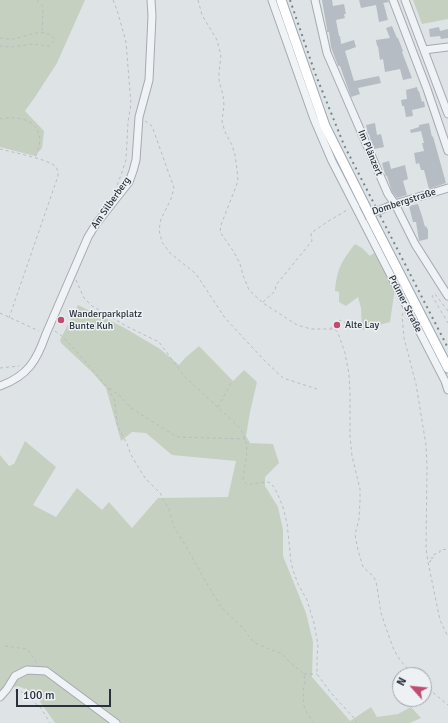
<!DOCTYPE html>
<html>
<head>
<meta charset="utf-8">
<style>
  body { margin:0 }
  #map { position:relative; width:448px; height:723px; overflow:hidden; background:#dee3e6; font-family:Signika,sans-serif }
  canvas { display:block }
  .north { position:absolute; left:392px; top:667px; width:40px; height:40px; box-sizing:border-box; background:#edf1f4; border:1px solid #9fa5aa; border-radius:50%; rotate:297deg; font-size:11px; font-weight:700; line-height:16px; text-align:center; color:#29323c }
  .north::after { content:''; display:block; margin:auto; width:14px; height:18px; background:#c24c6f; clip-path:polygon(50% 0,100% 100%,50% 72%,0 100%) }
  .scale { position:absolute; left:16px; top:689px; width:95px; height:18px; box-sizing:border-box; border:2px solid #29323c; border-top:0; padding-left:5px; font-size:12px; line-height:14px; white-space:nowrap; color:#29323c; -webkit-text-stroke:3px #edf1f4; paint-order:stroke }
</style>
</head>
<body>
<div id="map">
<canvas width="448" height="723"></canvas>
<div class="north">N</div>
<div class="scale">100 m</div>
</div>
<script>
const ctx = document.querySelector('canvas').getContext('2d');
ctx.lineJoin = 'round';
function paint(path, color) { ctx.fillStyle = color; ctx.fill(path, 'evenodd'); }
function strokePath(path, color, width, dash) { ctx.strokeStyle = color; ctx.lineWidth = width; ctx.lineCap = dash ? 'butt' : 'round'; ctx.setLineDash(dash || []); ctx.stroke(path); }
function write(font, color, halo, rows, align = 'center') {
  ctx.font = font + ' Signika,sans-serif'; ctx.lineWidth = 3; ctx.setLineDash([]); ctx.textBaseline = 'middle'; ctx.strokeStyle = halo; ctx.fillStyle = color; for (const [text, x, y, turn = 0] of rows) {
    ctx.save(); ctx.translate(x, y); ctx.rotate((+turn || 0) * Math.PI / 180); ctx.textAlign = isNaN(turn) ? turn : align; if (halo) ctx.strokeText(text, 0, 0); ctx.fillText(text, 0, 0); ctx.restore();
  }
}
paint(new Path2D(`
  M 0,0 L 85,0 L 57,63 L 35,97 L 25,111 L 44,131 L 42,148 L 35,156 L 0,147 Z
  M 413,0 L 448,0 L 448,19 L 422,24 Z
  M 355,244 L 362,248 L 370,256 L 374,253 L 395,288 L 390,322 L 362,330 L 361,308 L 358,297 L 346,306 L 339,302 L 339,292 L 335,291 C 337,269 341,262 355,244 Z
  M 78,305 L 123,327 L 160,349 L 179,365 L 185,358 L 199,346 L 233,381 L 244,370 L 257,382 L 250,412 L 246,436 L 250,443 L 273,444 L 279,463 L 265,477 L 265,486 L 278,507 L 283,530 L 283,556 L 306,613 L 313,642 L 312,677 L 350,721 L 371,707 L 377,717 L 398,714 L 411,707 L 421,718 L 410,723 L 55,723 L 34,693 L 18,686 L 7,689 L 0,696 L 0,455 L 9,466 L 14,464 L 25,441 L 56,467 L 33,505 L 56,517 L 77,488 L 102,510 L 109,502 L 132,528 L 158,498 L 228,497 L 236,461 L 172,455 L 146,433 L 132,432 L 121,441 L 106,388 L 92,372 L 61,343 L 60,340 Z`), '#c6d0c0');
paint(new Path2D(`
  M 322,0 L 332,0 L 333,6 L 344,4 L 346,14 L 344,14 L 345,18 L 336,20 L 339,36 L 340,36 L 341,44 L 354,40 L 356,47 L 345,51 L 354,81 L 379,76 L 381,83 L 358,88 L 360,94 L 351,97 L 340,66 L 338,66 L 331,47 L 329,32 L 327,32 L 327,29 Z
  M 359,0 L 388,0 L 389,2 L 383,3 L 384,5 L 388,20 L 379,22 L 376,5 L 361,8 Z
  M 392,26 L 397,38 L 398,38 L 403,51 L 402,52 L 412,78 L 403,80 L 400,69 L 385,72 L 383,59 L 380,60 L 378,46 L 377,46 L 376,40 L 390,38 L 386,28 Z
  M 439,27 L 440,31 L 448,29 L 448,38 L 441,39 L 440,36 L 430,37 L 429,29 Z
  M 417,87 L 418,91 L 419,91 L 422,102 L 424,101 L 425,107 L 412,110 L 413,116 L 406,117 L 404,106 L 402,106 L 401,100 L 407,99 L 406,90 Z
  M 375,123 L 377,135 L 381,134 L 384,147 L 374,149 L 371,141 L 369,134 L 368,134 L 366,125 Z
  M 429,123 L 432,137 L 433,136 L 434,140 L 446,183 L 429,189 L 424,170 L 421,170 L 419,163 L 416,164 L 414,153 L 424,151 L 422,143 L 424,143 L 421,131 L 411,133 L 410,130 L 419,127 L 419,125 Z
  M 389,161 L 391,169 L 405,165 L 408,179 L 403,181 L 407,195 L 397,198 L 392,192 L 387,176 L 386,176 L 384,171 L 382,163 Z
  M 418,204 L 422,216 L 425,227 L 426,226 L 428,230 L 428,239 L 419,241 L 416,222 L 413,222 L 409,206 Z`), '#b6bcc3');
const minor = new Path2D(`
  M 272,0 L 314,119 L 332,161 L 445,381 L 448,390
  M 315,0 L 327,53 L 388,194 L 395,204 L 415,244 L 448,296
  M 393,0 L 427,89 L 448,151
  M 405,0 L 448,114
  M 424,50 L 448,47
  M 365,216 L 395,204 L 448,188
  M 0,386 C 28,376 37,360 46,334 L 88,237 L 96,224 L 129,182 L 133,171 L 136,160 L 139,117 L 149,80 L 152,16 L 151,0
  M 0,697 L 7,689 L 15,676 L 27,670 L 46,671 L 116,723`);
const major = new Path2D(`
  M 281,0 L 325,126 L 364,204
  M 371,218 L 448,368`);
strokePath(minor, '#a4aab0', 9);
strokePath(major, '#9fa8b1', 11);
strokePath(new Path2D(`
  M 37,0 L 43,7 L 42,33
  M 113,0 L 117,10 L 126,42 L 131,104 L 128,122 L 126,160 L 121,175 L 116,188
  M 198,0 L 202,15 L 217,40 L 219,48 L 221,55 L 219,73 L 219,81 L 223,95 L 224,105 L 222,121 L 225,132 L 232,145 L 235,155 L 237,169 L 238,181 L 221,225 L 220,232 L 234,252 L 240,264 L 243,275 L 249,290 L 263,303 L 297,325 L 311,329 L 335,329 L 338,333 L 345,353 L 349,374 L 350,393 L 350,437 L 352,456 L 360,489 L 360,501 L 359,519 L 355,535 L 358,550 L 363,567 L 373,576 L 376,581 L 381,613 L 386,628 L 394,650 L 400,660 L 413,675
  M 0,38 C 4,39 9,39 13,39 C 26,37 47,25 55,40 L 49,46 L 33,44 L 12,47 L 0,46
  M 0,118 L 2,119 C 7,118 11,117 15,118 C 21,118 26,120 31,123 C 44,133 40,145 35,158
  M 145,121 L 152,126 L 174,188 L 171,199 L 161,219 L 159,230 L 162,242 L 170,253 L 196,274 L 225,318 L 265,361 L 283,378 L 317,389
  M 0,149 C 11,152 49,159 56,167 C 58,170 58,173 58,176 L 9,318
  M 76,280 L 84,298 L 92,306 L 128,327 L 159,342 L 185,377 L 240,428 C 252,448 245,459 243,479 L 247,485 L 258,483 L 269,482 L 274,487 L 278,495 L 283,507 L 287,523 L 291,562 L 293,570 L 298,584 L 307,600 L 314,623 L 318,645 L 317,658 L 317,674 L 331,693 L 354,718 L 356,723
  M 263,302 L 275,291 L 276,285 L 312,241 L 311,233 L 327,222 L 349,209
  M 448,311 L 435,294 L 432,296 L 448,323
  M 0,313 L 39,331
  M 403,313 L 402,316 L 404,338 L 416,384 L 426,445 L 427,466 L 426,548 L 428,562 L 440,620 L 448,637
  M 330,329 L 335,323 L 341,320 L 347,324 L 347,329
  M 55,331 L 62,336 L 77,352 L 108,388 L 115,401 L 117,423 L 119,429 L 127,444 L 131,455 L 145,478 L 160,493 L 169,510 L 173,525 L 187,548 L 203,577 L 221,607 L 243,628 L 251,639 L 257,644 L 282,654 L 295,667 L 300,670 L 304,674 L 305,682 L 303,691 L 304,706 L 307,713 L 314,723
  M 0,368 L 19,366
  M 109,388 L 120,396 L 131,408 L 177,437 L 246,439
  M 218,407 L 231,383
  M 429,562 L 431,561 L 430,558 L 433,558 L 433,555 L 440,552 L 440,550 L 448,549
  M 5,646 L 27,649 L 37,663
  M 304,674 L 317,674
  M 424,685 L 448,705
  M 15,691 L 22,692 L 41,708 L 50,723`), '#b8bdc1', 1, [3, 3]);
strokePath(minor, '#f0f3f5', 7);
strokePath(major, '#fff', 9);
strokePath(new Path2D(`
  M 290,0 L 315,73 L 344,145 L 448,348`), '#79848f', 2, [2, 4]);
const majorBridge = new Path2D(`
  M 364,204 L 371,218`);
strokePath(majorBridge, '#9fa8b1', 11, []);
strokePath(majorBridge, '#fff', 9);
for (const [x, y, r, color] of [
  [61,320,4,"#c24c6f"],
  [337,325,4,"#c24c6f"]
]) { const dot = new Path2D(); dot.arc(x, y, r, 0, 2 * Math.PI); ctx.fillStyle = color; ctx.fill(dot); strokePath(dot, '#edf1f4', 1.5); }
write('10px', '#29323c', '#edf1f4', [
  ["Im Plänzert",370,153,67],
  ["Dombergstraße",404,202,-18],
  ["Am Silberberg",111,203,-55],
  ["Prümer Straße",405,304,63]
]);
write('10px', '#29323c', '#edf1f4', [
  ["Wanderparkplatz",69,314],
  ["Bunte Kuh",69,326],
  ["Alte Lay",345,325]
], 'left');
</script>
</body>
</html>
